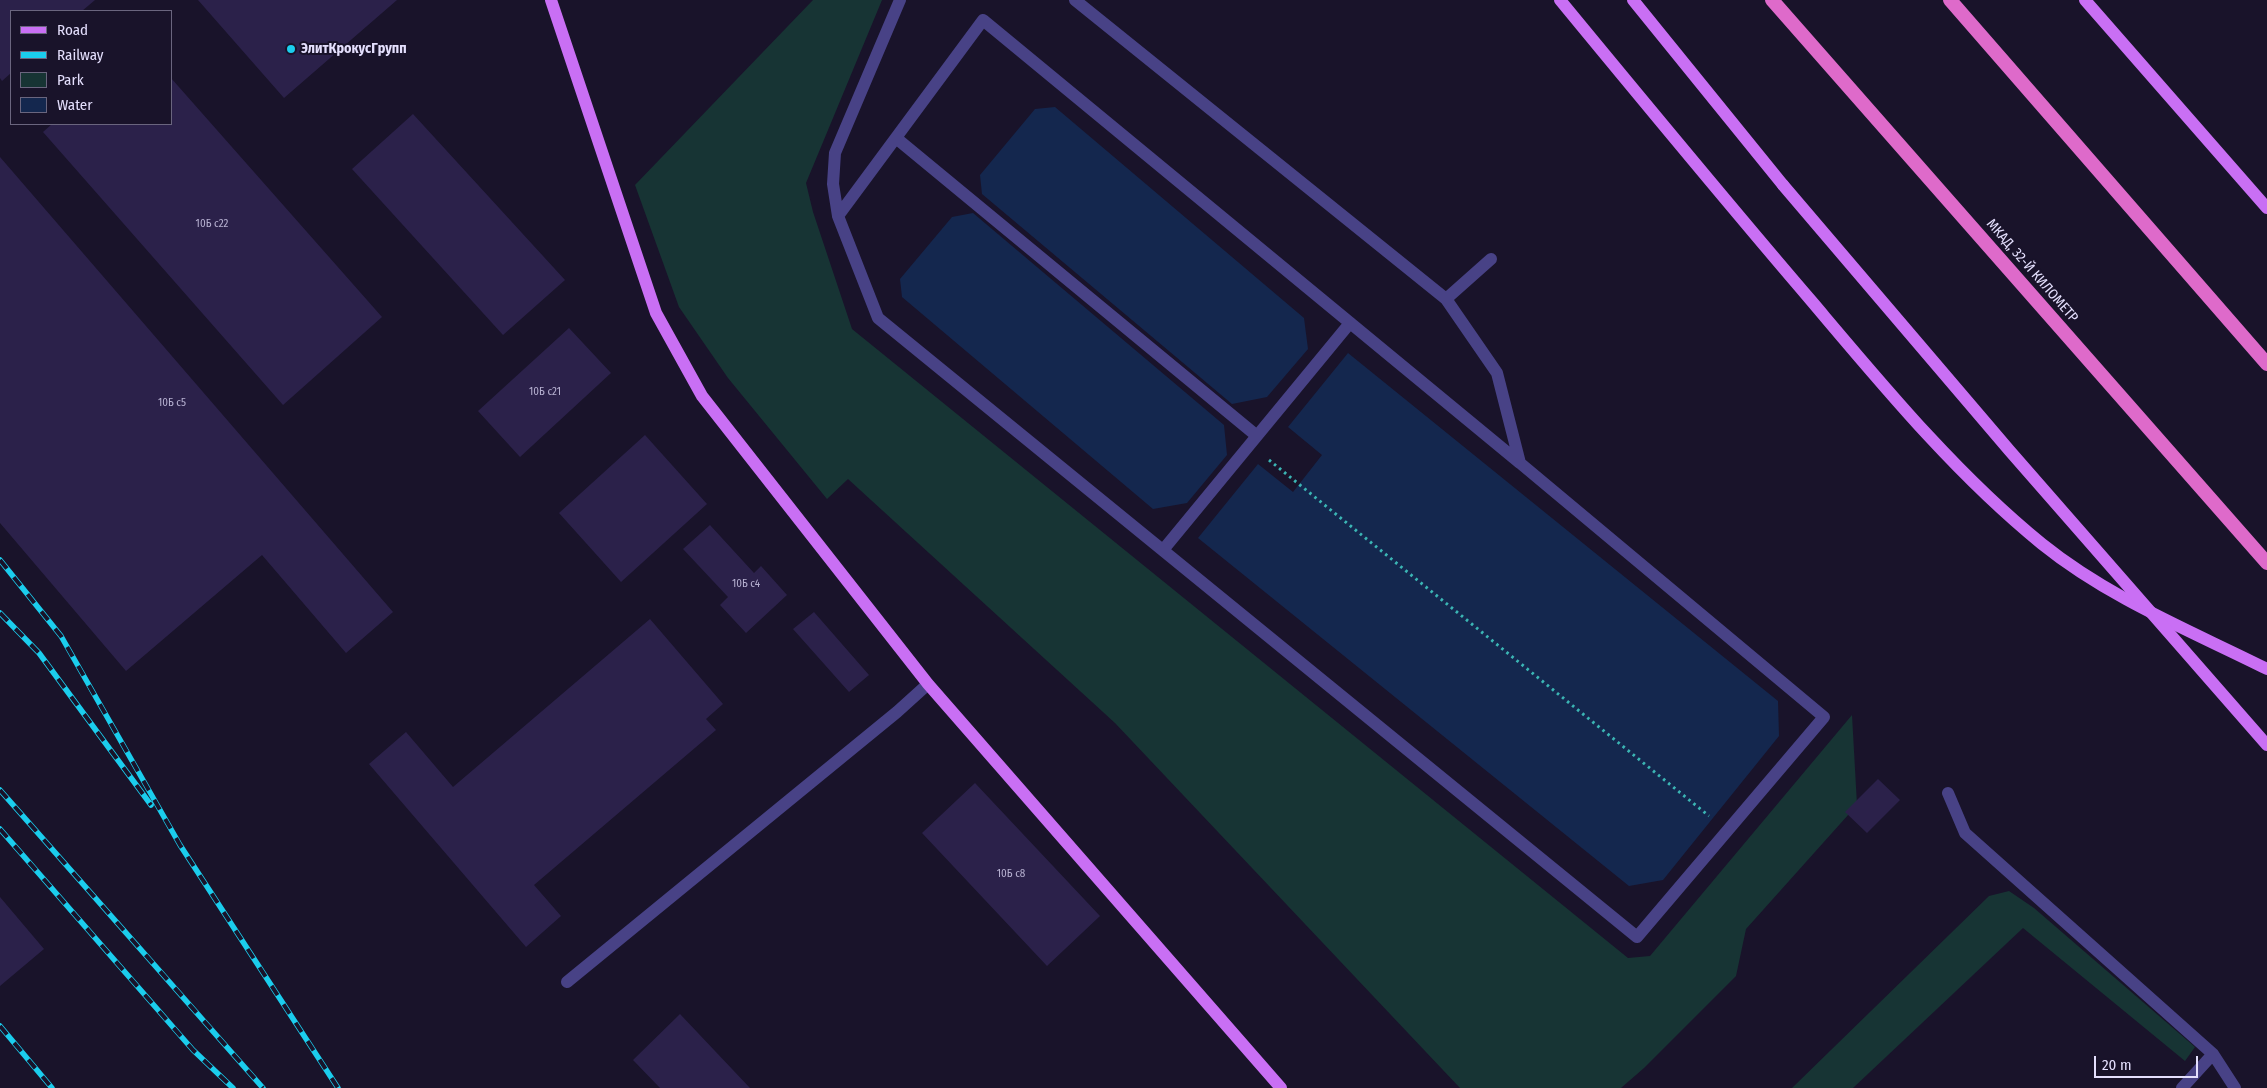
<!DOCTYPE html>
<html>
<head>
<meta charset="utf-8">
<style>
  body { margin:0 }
  #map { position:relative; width:2267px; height:1088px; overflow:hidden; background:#19132a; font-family:"Fira Sans Condensed",sans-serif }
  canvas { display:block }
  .legend { position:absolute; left:10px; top:10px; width:162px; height:115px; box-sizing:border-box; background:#19132a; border:1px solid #6a657e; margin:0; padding:6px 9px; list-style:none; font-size:15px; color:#e4dffd }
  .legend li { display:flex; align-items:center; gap:10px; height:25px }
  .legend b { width:25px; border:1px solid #6a657e }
  .scale { position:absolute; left:2094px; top:1056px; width:104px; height:22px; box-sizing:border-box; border:2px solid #e4dffd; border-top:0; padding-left:6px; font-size:15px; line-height:18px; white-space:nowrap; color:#e4dffd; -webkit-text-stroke:4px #19132a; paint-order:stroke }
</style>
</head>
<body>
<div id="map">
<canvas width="2267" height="1088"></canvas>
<ul class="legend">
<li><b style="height:6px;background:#c96ff4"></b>Road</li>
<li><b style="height:6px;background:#1bcded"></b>Railway</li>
<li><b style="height:14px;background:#173434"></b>Park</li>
<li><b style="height:14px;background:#14274e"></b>Water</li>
</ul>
<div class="scale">20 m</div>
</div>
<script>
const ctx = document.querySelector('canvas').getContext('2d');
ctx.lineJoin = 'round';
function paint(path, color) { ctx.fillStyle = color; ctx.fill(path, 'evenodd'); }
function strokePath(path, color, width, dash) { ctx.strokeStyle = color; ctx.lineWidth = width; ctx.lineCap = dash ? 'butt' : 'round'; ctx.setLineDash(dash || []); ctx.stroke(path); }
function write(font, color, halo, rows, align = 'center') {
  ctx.font = font + ' "Fira Sans Condensed",sans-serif'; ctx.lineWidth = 4; ctx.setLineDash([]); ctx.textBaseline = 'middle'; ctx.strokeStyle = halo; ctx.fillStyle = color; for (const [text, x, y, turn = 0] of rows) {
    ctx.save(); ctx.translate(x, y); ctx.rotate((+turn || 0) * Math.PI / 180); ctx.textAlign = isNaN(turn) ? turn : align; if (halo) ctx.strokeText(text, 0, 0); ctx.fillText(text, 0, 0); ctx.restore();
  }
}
paint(new Path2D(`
  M 813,0 L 882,0 L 806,183 L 813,212 L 852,329 L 1628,958 L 1650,956 L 1852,715 L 1857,805 L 1746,929 L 1736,976 L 1644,1068 L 1621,1088 L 1460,1088 L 1115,723 L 848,479 L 827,499 L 728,378 L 679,307 L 635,185 Z
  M 2009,891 L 2034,908 L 2195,1047 L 2185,1061 L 2023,928 L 1853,1088 L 1792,1088 L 1989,896 Z`), '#173434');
paint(new Path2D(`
  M 1055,107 L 1304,318 L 1308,349 L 1267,397 L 1232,404 L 982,194 L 980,175 L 1035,109 Z
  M 973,213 L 1224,425 L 1227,455 L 1187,503 L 1153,509 L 902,297 L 900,279 L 952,217 Z
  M 1348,353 L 1778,701 L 1779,736 L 1663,880 L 1629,886 L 1198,538 L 1258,464 L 1293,492 L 1322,455 L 1288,427 Z`), '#14274e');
paint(new Path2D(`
  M 0,0 L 95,0 L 82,11 L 11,11 L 11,73 L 2,81 L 0,78 Z
  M 198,0 L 397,0 L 284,98 Z
  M 171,78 L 382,317 L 283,405 L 43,132 L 52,124 L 171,124 Z
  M 413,114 L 565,280 L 503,335 L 352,169 Z
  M 0,157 L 393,612 L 346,653 L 262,555 L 126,671 L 0,523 Z
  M 569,328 L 611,373 L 520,457 L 478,411 Z
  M 645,435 L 707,504 L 621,582 L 559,513 Z
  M 710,525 L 754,573 L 761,566 L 787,595 L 746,633 L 720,605 L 728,597 L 683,549 Z
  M 814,612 L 869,675 L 849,692 L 793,629 Z
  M 650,619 L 723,704 L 706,719 L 716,730 L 534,885 L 561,916 L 526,947 L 369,764 L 406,732 L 453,787 Z
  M 1878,779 L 1900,800 L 1867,833 L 1845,812 Z
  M 975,783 L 1100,916 L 1047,966 L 922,833 Z
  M 0,897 L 44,949 L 0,986 Z
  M 680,1014 L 750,1088 L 660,1088 L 633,1060 Z`), '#2b214a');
strokePath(new Path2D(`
  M 1269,460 L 1709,816`), '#3bb5b4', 3, [2.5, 4]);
strokePath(new Path2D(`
  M 1075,0 L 1446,299 L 1497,373 L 1520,463 L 1824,717 L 1637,937 L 878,318 L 838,216 L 983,20 L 1520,463
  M 896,138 L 1257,436
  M 838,216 L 833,184 L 835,153 L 900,0
  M 1446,299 L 1491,259
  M 1163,550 L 1350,323
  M 1948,793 L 1965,833 L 2213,1054 L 2235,1088
  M 567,982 L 897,712 L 928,684
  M 2182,1088 L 2213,1054`), '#484286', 12);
strokePath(new Path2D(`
  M 551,0 L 656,313 L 702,396 L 928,684 L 1281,1088
  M 1560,0 C 1644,102 1728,204 1814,304 C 1885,388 1957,475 2042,544 C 2109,598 2191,631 2267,669
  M 1633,0 L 1783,185
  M 2085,0 L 2267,208`), '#c96ff4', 12);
strokePath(new Path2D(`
  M 1772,0 L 2267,563
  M 1950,0 L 2267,364`), '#de6aca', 14);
const rail = new Path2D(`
  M 0,560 L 61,636 L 180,845 L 338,1088
  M 0,613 L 39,653 L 151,805
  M 0,790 L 263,1088
  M 0,829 L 193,1050 L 233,1088
  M 0,1026 L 52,1088`);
strokePath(rail, '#1bcded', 5.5);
strokePath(rail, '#19132a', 4, [11]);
strokePath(new Path2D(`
  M 1783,185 L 2009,450 L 2267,745`), '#c96ff4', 12);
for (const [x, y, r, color] of [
  [291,49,5,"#1bcded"]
]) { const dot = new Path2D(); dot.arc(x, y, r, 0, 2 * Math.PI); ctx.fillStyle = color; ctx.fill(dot); strokePath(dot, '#19132a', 2); }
write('11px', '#b6b0d0', null, [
  ["10Б с22",212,224],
  ["10Б с21",545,392],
  ["10Б с5",172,403],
  ["10Б с4",746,584],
  ["10Б с8",1011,874]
]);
write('bold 14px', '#e4dffd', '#19132a', [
  ["ЭлитКрокусГрупп",301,49]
], 'left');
write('14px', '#e4dffd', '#19132a', [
  ["МКАД, 32-Й КИЛОМЕТР",2032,271,49]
]);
</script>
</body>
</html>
